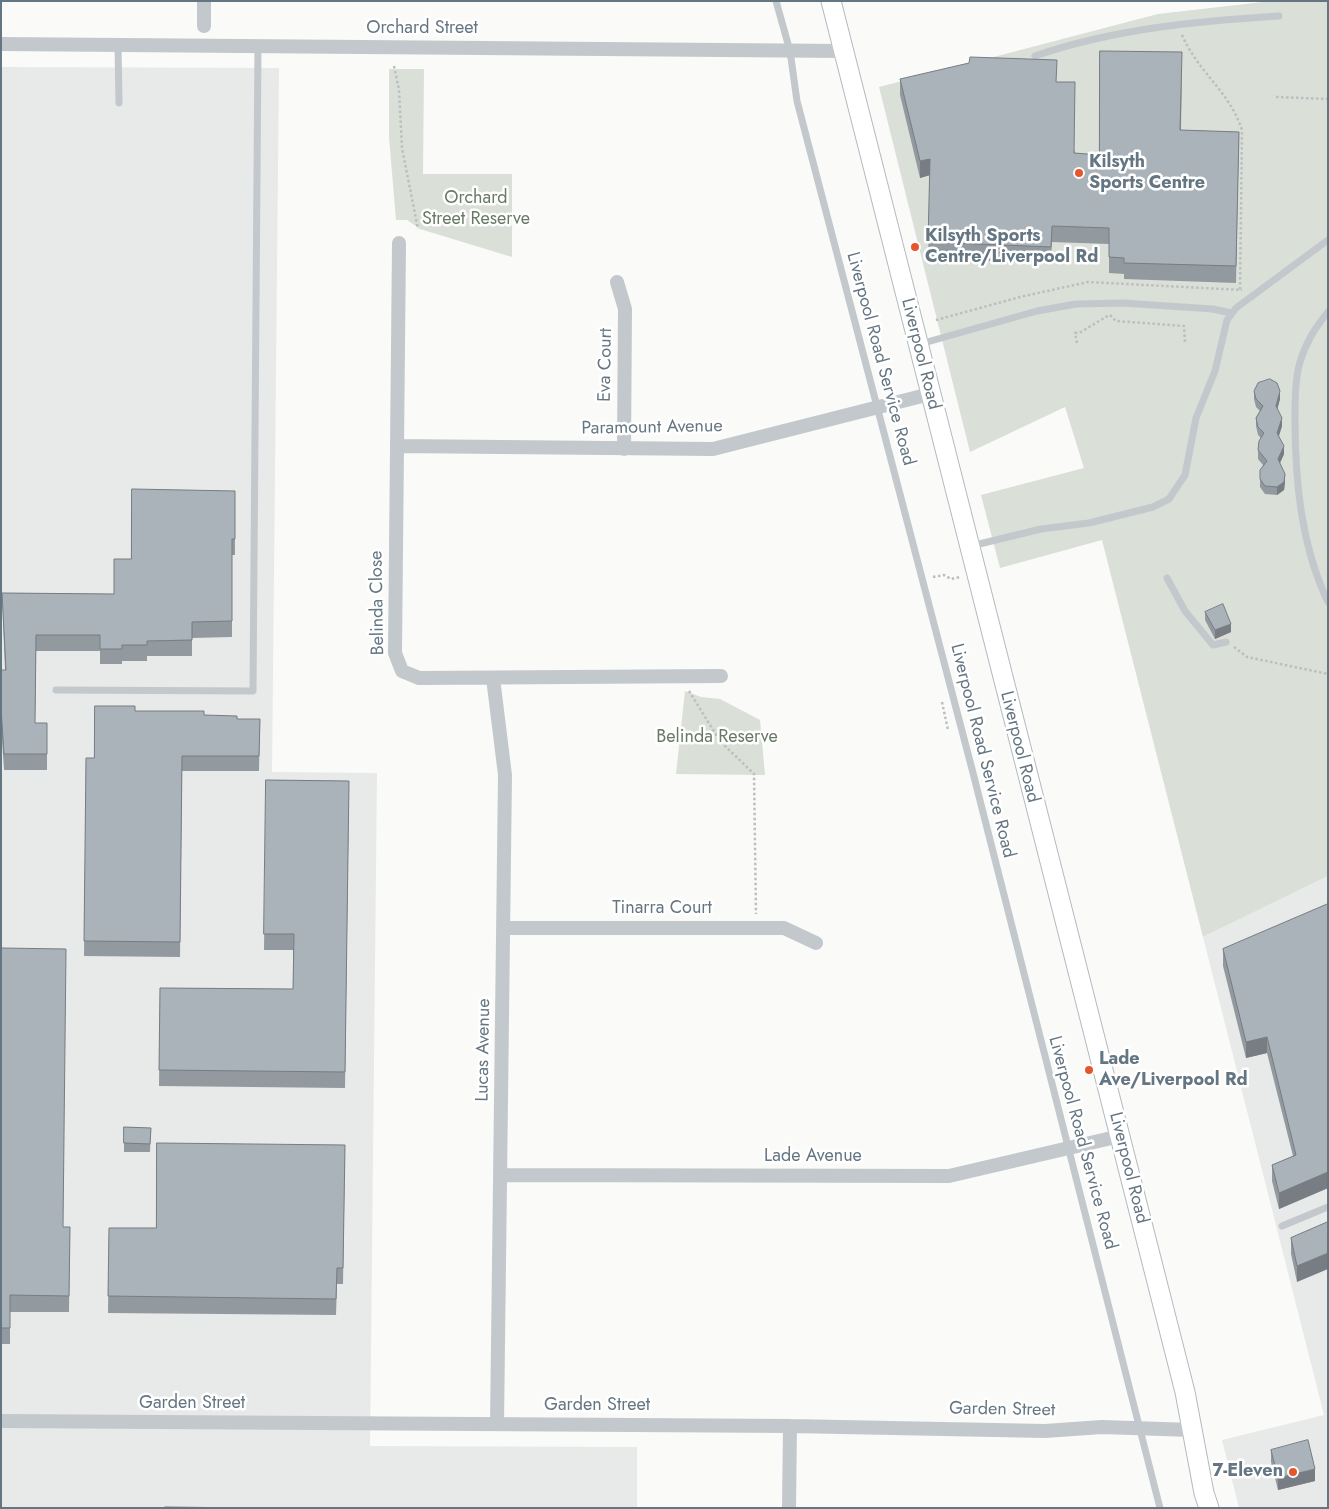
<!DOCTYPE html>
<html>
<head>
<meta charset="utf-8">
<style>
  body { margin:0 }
  #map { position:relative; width:1329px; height:1509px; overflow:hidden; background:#fafaf8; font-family:Jost,sans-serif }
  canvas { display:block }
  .frame { position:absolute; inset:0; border:2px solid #657683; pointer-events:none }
</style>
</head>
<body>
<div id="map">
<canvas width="1329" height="1509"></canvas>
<div class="frame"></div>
</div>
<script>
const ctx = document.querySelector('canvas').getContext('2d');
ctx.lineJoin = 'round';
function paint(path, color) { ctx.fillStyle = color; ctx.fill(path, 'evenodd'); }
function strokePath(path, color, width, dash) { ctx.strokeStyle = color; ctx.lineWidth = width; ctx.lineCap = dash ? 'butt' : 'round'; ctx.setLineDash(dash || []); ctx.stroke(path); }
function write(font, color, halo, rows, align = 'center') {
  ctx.font = font + ' Jost,sans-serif'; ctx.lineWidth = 5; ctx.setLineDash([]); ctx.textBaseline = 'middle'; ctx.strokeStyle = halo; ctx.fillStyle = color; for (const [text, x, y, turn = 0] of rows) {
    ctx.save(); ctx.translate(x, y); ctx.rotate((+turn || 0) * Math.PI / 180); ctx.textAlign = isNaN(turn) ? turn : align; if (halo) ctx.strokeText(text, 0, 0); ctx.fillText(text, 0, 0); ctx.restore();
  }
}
paint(new Path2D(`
  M 1,67 L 279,68 L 272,772 L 377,773 L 370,1446 L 637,1447 L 637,1508 L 1,1508 Z
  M 1328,876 L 1328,1508 L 1239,1508 L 1222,1440 L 1324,1415 L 1203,937 Z`), '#e8e9e9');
paint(new Path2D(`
  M 1272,1 L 1328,1 L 1328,876 L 1203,937 L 1102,540 L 1000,568 L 981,495 L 1084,468 L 1065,407 L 970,452 L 879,87 L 1158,14 Z
  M 389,69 L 424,69 L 423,174 L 512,174 L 512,257 L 420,229 L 407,220 L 396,220 L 389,137 Z
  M 685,691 L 701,697 L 720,699 L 760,720 L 765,775 L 676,774 Z`), '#dadfd7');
const secondary = new Path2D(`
  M 831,1 L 1185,1392 L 1204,1493 L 1209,1508`);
strokePath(secondary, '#b3babf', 21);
strokePath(new Path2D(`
  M 1182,35 C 1198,72 1230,92 1242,130 L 1240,290
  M 394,66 L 399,90 L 402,148 L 418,229
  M 1276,97 L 1328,99
  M 1110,315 L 1116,321 L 1184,326 L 1185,342
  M 936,320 L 1020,297 L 1088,282 L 1242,290
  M 1077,343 L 1075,333 L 1081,332 L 1109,315
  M 933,577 L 944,575 L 951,579 L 960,577
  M 1234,647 L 1247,657 L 1328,674
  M 689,691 L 720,741 L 754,774 L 756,914
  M 942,702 L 948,730`), '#bbbfc2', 2.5, [2.5, 2.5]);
strokePath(new Path2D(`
  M 776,1 L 790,51 L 797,101 L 972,769 L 1160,1508
  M 118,45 L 119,103
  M 1035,56 C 1113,29 1197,21 1279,16
  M 1328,312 C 1315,328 1306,342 1300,362 C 1295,379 1295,401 1295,419 C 1295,480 1301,546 1328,602
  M 920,344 L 1037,311 L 1076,304 L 1123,303 L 1213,309 L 1231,313
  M 971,546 L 1041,529 L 1089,523 L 1153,507 L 1169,499 L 1185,475 L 1196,418 L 1215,371 L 1227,320 L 1236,308 L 1328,240
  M 1167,578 L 1185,611 L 1213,645 L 1226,642
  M 56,690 L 253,691 L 258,46
  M 1282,1226 L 1328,1207`), '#c3c8cc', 7);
strokePath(new Path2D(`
  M 204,26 L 204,1
  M 1,44 L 843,51
  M 399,243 L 395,653 L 402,671 L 419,678 L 721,676
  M 617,282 L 625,309 L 624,449
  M 397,446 L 713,449 L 930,394
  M 493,678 L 505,775 L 497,1424
  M 505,928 L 784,928 L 816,943
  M 502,1175 L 949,1176 L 1120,1136
  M 1,1421 L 790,1426 L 1045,1431 L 1102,1427 L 1192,1430
  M 789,1508 L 790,1426`), '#c3c8cc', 14);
strokePath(secondary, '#fff', 19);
paint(new Path2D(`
  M 1182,68 L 1181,130 L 1239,132 L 1236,283 L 1124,279 L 1124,274 L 1109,273 L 1109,244 L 1052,242 L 1051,263 L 928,259 L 930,175 L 920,178 L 900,95 L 900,79 L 1057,82 L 1075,153 L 1099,155 Z
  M 1254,391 L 1280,399 L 1277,409 L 1282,426 L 1279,436 L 1284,454 L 1280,463 L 1285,482 L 1284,490 L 1277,495 L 1265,494 L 1260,487 L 1260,479 L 1263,465 L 1258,459 L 1258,450 L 1261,438 L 1258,435 L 1256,426 L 1256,418 L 1260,411 L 1256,407 L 1254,399 Z
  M 235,491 L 235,555 L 232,555 L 232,637 L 192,638 L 192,656 L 147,656 L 147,661 L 122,661 L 122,664 L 100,664 L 100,651 L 36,651 L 35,723 L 47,723 L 47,770 L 4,770 L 1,724 L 1,670 L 5,670 L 2,593 L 114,594 L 131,559 Z
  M 1205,612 L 1231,632 L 1215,639 L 1205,620 Z
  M 135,711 L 204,715 L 237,719 L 260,719 L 259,771 L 182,771 L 180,957 L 84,956 L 86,758 L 94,758 Z
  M 266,780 L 349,781 L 345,1088 L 159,1086 L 160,988 L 293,989 L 293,950 L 264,950 Z
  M 1328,904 L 1328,1188 L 1279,1209 L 1272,1181 L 1272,1165 L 1293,1156 L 1267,1053 L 1246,1058 L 1223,966 L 1223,949 Z
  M 1,948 L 63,1227 L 70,1227 L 69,1312 L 10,1312 L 10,1344 L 1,1344 Z
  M 124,1127 L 151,1128 L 150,1152 L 124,1152 Z
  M 345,1145 L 343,1284 L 337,1284 L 336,1315 L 108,1313 L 109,1228 L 156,1228 Z
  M 1328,1222 L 1297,1282 L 1291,1254 L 1291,1238 Z
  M 1271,1450 L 1315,1481 L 1278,1490 L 1271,1462 Z`), '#929a9f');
paint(new Path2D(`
  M 930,159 L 930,175 L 920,178 L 920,161 Z
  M 1280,391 L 1280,399 L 1276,414 L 1276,406 Z
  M 1282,418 L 1282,426 L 1277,441 L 1277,433 Z
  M 1284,446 L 1284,454 L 1278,467 L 1278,459 Z
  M 1285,474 L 1285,482 L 1284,490 L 1277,495 L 1277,487 Z
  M 1231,624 L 1231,632 L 1215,639 L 1215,630 Z
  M 1267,1037 L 1267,1053 L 1246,1058 L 1246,1042 Z
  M 1328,1172 L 1328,1188 L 1279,1209 L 1279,1193 Z
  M 1328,1253 L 1328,1269 L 1297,1282 L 1297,1266 Z
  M 1315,1469 L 1315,1481 L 1278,1490 L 1278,1478 Z`), '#777d82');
const building = new Path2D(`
  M 1100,51 L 1182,52 L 1180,130 L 1239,132 L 1236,266 L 1124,263 L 1124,258 L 1109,257 L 1109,228 L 1052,226 L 1051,247 L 928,242 L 930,159 L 920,161 L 900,79 L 969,63 L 970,57 L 1057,60 L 1056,82 L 1075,82 L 1074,153 L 1099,155 Z
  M 1270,379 L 1277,383 L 1280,391 L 1276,406 L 1282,418 L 1277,433 L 1284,446 L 1278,459 L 1285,474 L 1284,482 L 1277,487 L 1265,486 L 1260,479 L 1260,470 L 1267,461 L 1258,450 L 1259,441 L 1264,433 L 1258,427 L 1256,418 L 1263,406 L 1256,399 L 1254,391 L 1258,383 Z
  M 132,489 L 235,491 L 235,539 L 232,539 L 232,621 L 192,622 L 192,640 L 147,641 L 147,645 L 122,645 L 122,649 L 100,649 L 100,635 L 36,635 L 35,723 L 47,723 L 47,754 L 4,754 L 1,708 L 1,670 L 6,670 L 2,593 L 114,594 L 114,559 L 131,559 Z
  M 1223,604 L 1231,624 L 1215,630 L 1205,612 Z
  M 95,706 L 135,706 L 135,711 L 204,711 L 204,715 L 237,716 L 237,719 L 260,719 L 259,756 L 182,756 L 180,942 L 84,941 L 86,758 L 94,758 Z
  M 266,780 L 349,781 L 345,1072 L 159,1070 L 160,988 L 293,989 L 294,934 L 264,934 Z
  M 1328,904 L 1328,1172 L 1279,1193 L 1272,1165 L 1296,1155 L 1267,1037 L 1246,1042 L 1223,949 Z
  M 1,948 L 66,949 L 63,1227 L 70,1227 L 69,1296 L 10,1295 L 10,1328 L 1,1328 Z
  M 124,1127 L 151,1128 L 150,1144 L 124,1143 Z
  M 157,1143 L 345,1145 L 343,1268 L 337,1268 L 336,1299 L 108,1296 L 109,1228 L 156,1228 Z
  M 1328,1222 L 1328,1253 L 1297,1266 L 1291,1238 Z
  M 1308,1440 L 1315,1469 L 1278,1478 L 1271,1450 Z
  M 165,1507 L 248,1508 L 165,1508 Z`);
paint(building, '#aab3b9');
strokePath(building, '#777d82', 1);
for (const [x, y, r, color] of [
  [1079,173,5,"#e4572e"],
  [915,247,5,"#e4572e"],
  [1089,1070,5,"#e4572e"],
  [1293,1472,5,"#e4572e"]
]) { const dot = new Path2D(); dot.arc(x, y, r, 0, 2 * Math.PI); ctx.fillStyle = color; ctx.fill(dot); strokePath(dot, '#fff', 2); }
write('18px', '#657683', '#fff', [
  ["Orchard Street",422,29],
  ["Liverpool Road",920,354,76],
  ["Liverpool Road Service Road",880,359,75],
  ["Eva Court",606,365,-89],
  ["Paramount Avenue",652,428,-1],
  ["Belinda Close",378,603,-91],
  ["Liverpool Road",1019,747,76],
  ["Liverpool Road Service Road",982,751,76],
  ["Tinarra Court",662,909],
  ["Lucas Avenue",484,1050,-89],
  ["Liverpool Road Service Road",1082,1143,75],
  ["Lade Avenue",813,1157],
  ["Liverpool Road",1128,1168,76],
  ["Garden Street",192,1404],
  ["Garden Street",597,1406],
  ["Garden Street",1002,1410,1]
]);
write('bold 18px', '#657683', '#fff', [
  ["Kilsyth",1089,163],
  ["Sports Centre",1089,184],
  ["Kilsyth Sports",925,237],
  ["Centre/Liverpool Rd",925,258],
  ["Lade",1099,1060],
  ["Ave/Liverpool Rd",1099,1081],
  ["7-Eleven",1283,1472,"right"]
], 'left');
write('18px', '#687a64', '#fff', [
  ["Orchard",476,199],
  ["Street Reserve",476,220],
  ["Belinda Reserve",717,738]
]);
</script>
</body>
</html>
